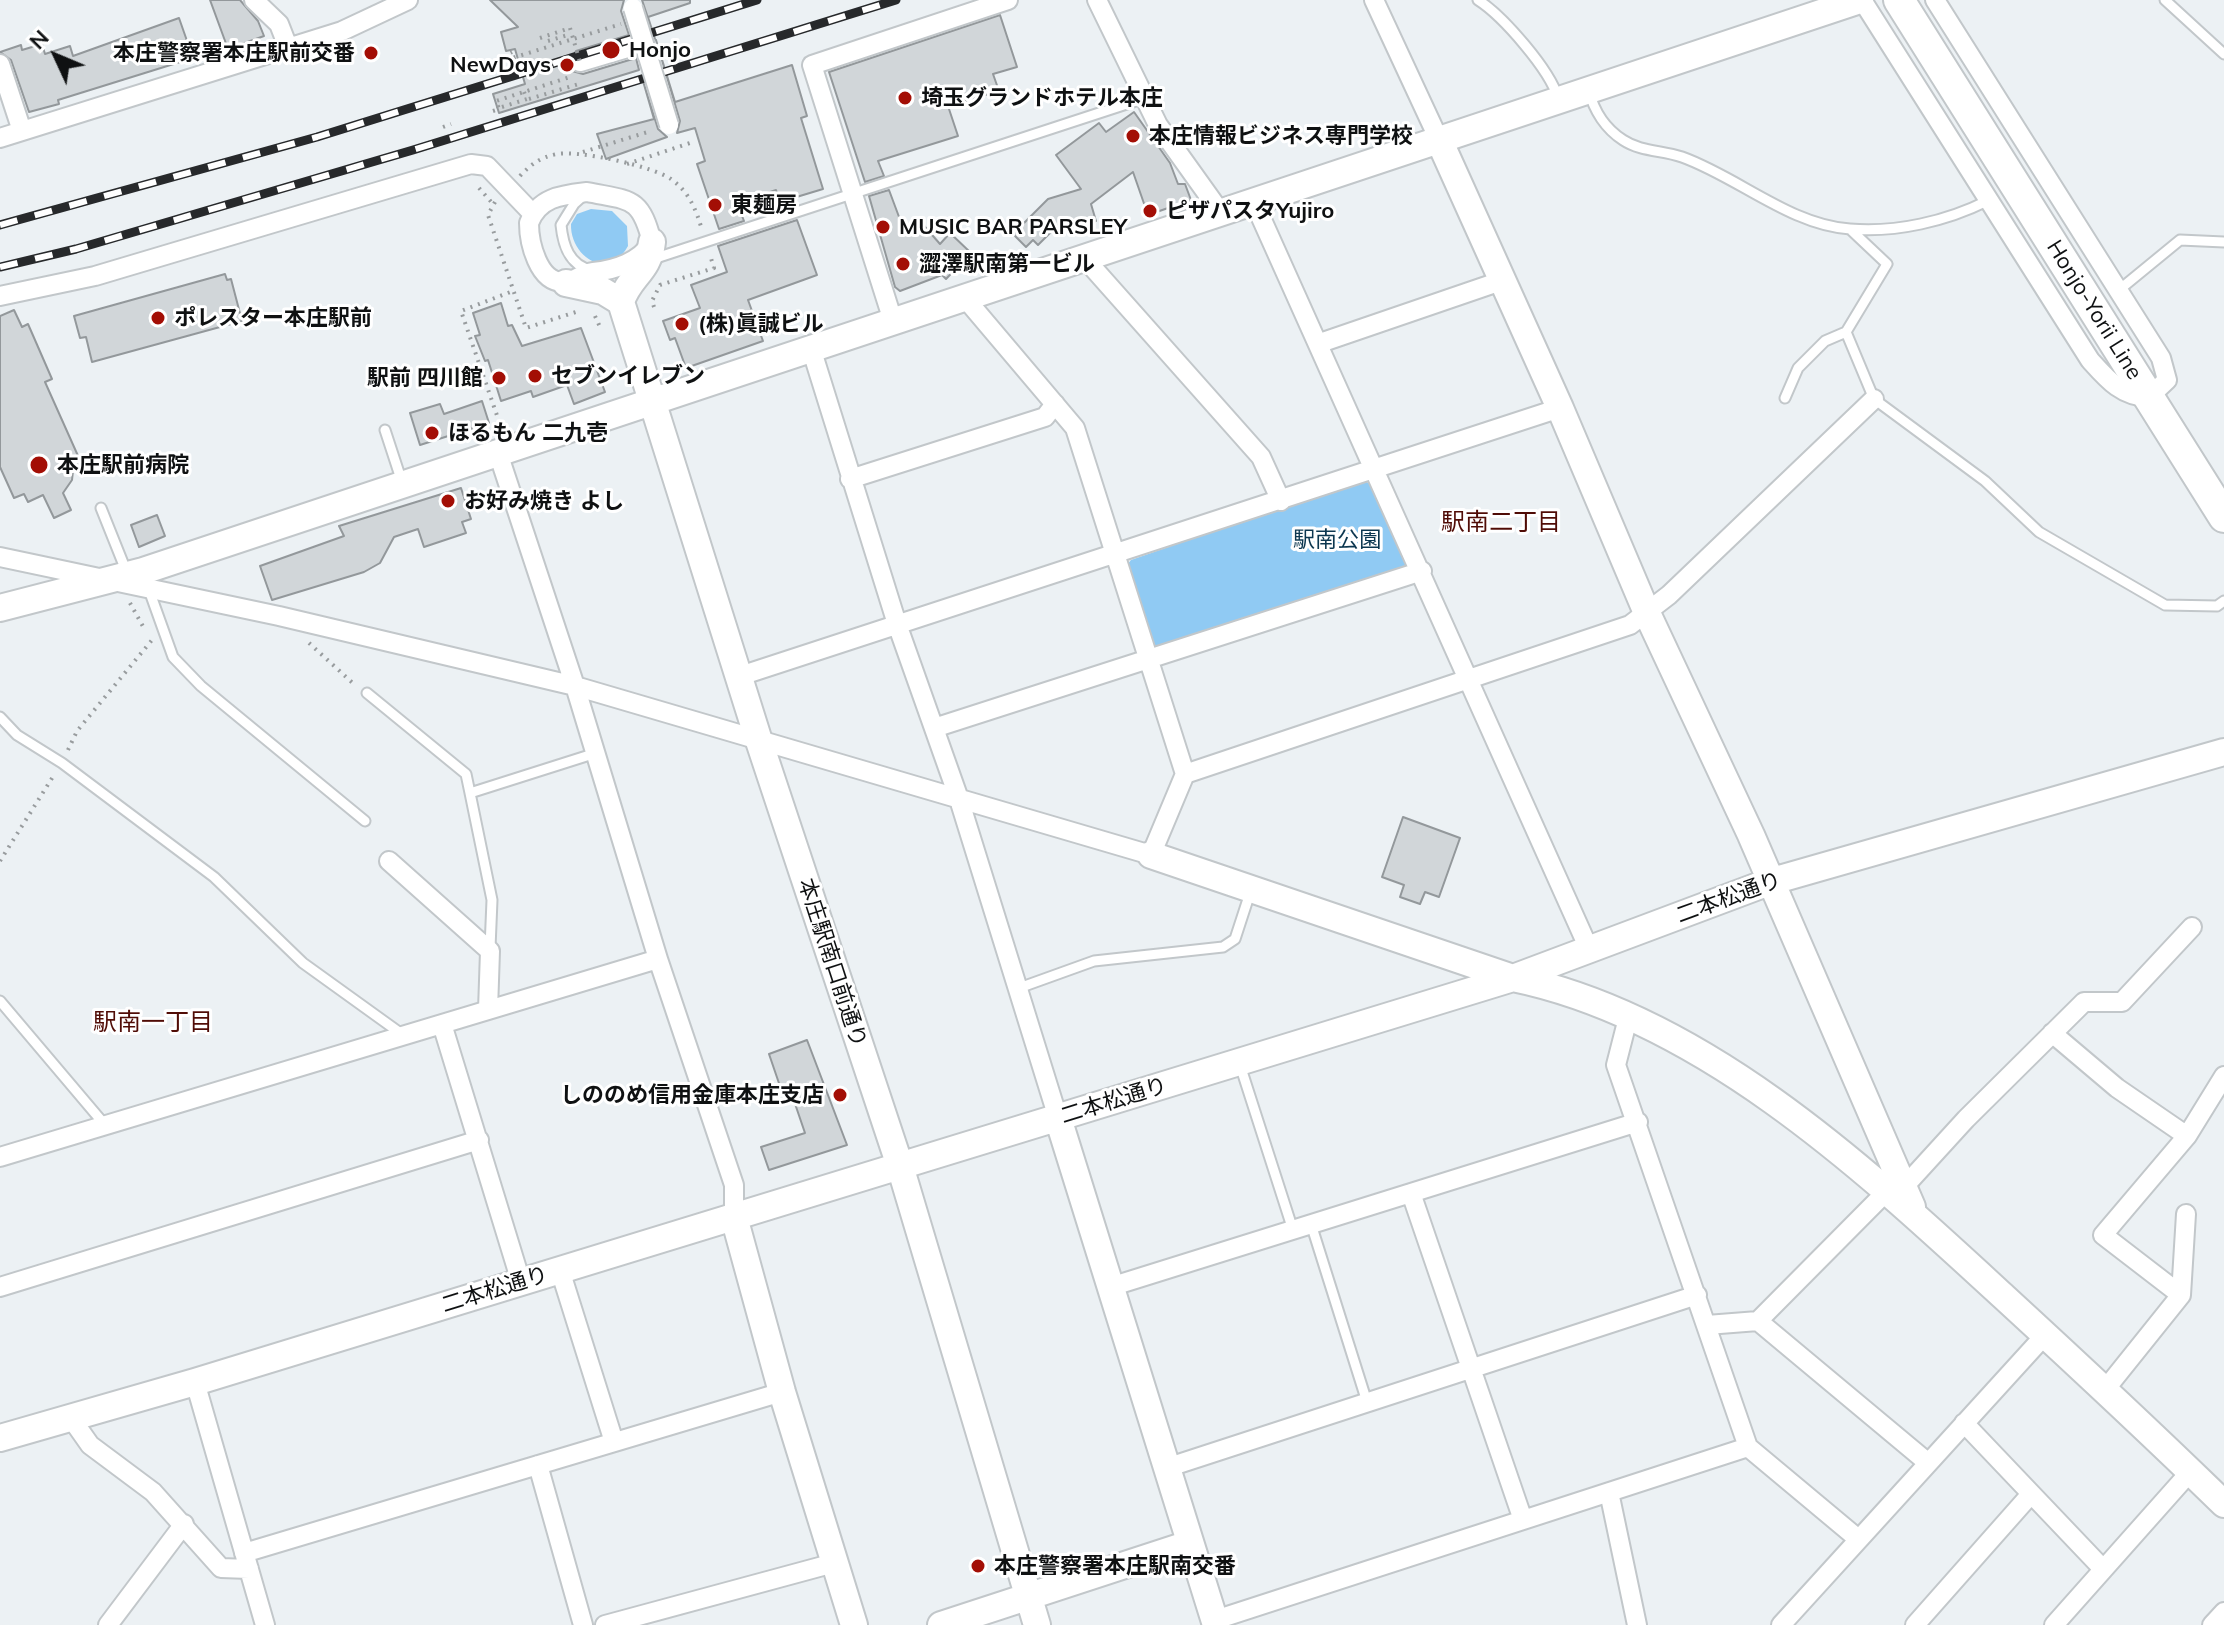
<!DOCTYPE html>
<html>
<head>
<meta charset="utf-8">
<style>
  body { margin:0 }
  #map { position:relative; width:2224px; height:1625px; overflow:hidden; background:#ecf1f4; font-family:Mulish,sans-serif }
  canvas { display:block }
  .north { position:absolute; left:16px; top:16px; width:80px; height:80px; -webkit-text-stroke:6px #fff; paint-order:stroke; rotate:314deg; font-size:22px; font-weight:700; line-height:32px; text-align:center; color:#0f1112 }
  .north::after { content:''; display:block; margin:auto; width:28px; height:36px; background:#0f1112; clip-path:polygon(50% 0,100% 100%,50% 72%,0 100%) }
</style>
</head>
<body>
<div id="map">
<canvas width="2224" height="1625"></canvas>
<div class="north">N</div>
</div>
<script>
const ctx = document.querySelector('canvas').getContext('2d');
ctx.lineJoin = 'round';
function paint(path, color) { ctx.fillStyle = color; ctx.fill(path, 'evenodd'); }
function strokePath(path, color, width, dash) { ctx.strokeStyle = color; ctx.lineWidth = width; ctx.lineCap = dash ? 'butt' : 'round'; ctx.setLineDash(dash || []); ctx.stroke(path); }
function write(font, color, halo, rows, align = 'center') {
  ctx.font = font + ' Mulish,"Noto Sans JP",sans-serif'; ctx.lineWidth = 6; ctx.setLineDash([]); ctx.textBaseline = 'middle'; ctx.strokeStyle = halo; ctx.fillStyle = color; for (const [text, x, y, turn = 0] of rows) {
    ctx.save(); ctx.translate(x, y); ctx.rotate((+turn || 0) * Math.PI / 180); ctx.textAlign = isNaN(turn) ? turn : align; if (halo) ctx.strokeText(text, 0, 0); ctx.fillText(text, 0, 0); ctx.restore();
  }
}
paint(new Path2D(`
  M 591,209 L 612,211 L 627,226 L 628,246 C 609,282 570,257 571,224 L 577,214 Z
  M 1358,481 L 1372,483 L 1411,561 L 1402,570 L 1160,650 L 1153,646 L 1127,565 L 1131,560 Z`), '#90caf3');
const building = new Path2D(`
  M 210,0 L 240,0 L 258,21 L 264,36 L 228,49 Z
  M 490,0 L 624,0 L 621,11 L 629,35 L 576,51 L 568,65 L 572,71 L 583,74 L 636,58 L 639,70 L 499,113 L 493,94 L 525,84 L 515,49 L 506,51 L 501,32 L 518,27 Z
  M 642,0 L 690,0 L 690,3 L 648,17 L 655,39 Z
  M 1000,15 L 1017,67 L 993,74 L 999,91 L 948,106 L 958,136 L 878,161 L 884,176 L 865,182 L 829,72 Z
  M 179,18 L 193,58 L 58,100 L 59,104 L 29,112 L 11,60 L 0,52 L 21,45 L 22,50 L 42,44 L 45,54 L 70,46 L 73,56 Z
  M 656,40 L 675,102 L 792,65 L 807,116 L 801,118 L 823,189 L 780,202 L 776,190 L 737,203 L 744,221 L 719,229 L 697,164 L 705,161 L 695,128 L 677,133 L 680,121 Z
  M 643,81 L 658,129 L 667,137 L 606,159 L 597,134 L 654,119 Z
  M 1134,112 L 1170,163 L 1178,184 L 1185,184 L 1191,200 L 1148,215 L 1133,172 L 1091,204 L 1096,221 L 1068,230 L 1065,218 L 1038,245 L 1033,240 L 1026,247 L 1013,234 L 1048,199 L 1081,189 L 1056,155 L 1099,123 L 1106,132 Z
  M 889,190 L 905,233 L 919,220 L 940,244 L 950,233 L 971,253 L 946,279 L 942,275 L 900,291 L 895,287 L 869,196 Z
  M 797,220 L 817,275 L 748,300 L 763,341 L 686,368 L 675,338 L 670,340 L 663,321 L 700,308 L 691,285 L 727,272 L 718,246 Z
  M 225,274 L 227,280 L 231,279 L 242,321 L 92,362 L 86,337 L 80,338 L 74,316 Z
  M 501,303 L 508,326 L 512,325 L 522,346 L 581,328 L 605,392 L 574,404 L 567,385 L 533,397 L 531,391 L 501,401 L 488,360 L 485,361 L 475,336 L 480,335 L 473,313 Z
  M 14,310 L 22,327 L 28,324 L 52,379 L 45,382 L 83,467 L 73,471 L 72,480 L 63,493 L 71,510 L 54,518 L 43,495 L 28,502 L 24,494 L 14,498 L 0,467 L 0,316 Z
  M 482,401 L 489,423 L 420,445 L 410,413 L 440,404 L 444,414 Z
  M 461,488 L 471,519 L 462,522 L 466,533 L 424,547 L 418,529 L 394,537 L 380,563 L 364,572 L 272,600 L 260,566 L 344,536 L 339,526 Z
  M 157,515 L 165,536 L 139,547 L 131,525 Z
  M 1403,817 L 1460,838 L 1439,897 L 1425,892 L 1420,904 L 1400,897 L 1404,885 L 1382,877 Z
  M 807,1040 L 847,1145 L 769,1170 L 761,1147 L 805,1133 L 791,1092 L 783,1095 L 769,1054 Z`);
paint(building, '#d1d6d9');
strokePath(building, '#93989b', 2);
const lane = new Path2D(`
  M 1478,0 C 1503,16 1550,70 1558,98
  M 2165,0 L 2224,54
  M 1589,91 C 1594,111 1606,129 1623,140 C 1641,152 1662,150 1682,157 C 1738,177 1790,225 1850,229 C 1896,233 1947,221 1987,201
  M 584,195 L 574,204 L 561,225 C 563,245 569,265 591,270
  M 653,259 L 1145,98
  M 2119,290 L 2180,240 L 2224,242
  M 1846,332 L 1874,399 L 1985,481 L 2039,532 L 2165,605 L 2217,606 L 2224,601
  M 1785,398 L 1798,368 L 1825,341 L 1846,332 L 1887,264 L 1851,230
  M 385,430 L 402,482
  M 101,508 L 127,573
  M 149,590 L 173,657 L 201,686 L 365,821
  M 367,693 L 466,774 L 470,793
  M 0,717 L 17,735 L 62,763 L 214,877 L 303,963 L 403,1035
  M 490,948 L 492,900 L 470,793 L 596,753
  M 1019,988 L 1094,961 L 1223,947 L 1235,939 L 1250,893
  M 0,1001 L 105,1125
  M 1240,1065 L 1293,1230
  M 1311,1224 L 1367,1402`);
const street = new Path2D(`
  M 254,0 L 279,24 L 288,47
  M 1097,0 L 1158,125 L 1221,213
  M 1374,0 L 1440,142
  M 1862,0 L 2090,360 C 2107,379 2122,397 2149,397 L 2167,380 L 2161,358 L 1935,0
  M 580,62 L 644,43
  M 0,64 L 22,131
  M 0,138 L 342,31 L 408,0
  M 587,192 C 631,201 640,196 652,242 C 640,262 615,270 593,272 C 582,273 574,282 564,282 C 538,283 529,242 529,223 C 539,197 562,195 587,192 Z
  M 1254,202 L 1589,949
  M 1086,260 L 1261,457 L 1281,501
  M 0,296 L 95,276 L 471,164 L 487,166 L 532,213
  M 893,321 L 812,65 L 1008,0
  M 1320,343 L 1501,281
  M 811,348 L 897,624 L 958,796 L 1058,1118
  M 498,453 L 575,686 L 658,959 L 734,1185 L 734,1217
  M 850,479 L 1045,417 L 1055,404
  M 0,557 L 279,616 L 575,686 L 1151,855 L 1185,774 L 1075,428 L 965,298
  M 740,676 L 1560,408
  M 934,728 L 1422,571
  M 1185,774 L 1630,625 L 1669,595 L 1874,399
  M 389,861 L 490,951 L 488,1010
  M 1628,1018 L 1616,1065 L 1748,1447 L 1857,1538
  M 442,1024 L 521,1282
  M 2052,1033 L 2117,1088 L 2187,1136
  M 0,1157 L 658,959
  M 1903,1188 L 1966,1119 L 2084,1002 L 2122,1002 L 2192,927
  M 1411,1193 L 1523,1520
  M 560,1270 L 614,1442
  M 0,1287 L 479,1140
  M 1110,1287 L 1638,1122
  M 2181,1295 L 2186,1214
  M 1758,1321 L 1927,1462
  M 1707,1325 L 1758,1321 L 1887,1191
  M 195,1382 L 265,1625
  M 2104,1391 L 2181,1295 L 2103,1235 L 2187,1136 L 2224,1076
  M 71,1418 L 90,1445 L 153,1492 L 221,1568 L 249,1569
  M 1964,1423 L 2103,1569
  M 538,1465 L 583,1625
  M 1166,1468 L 1697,1295
  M 1609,1492 L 1637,1625
  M 244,1553 L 782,1392
  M 1215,1620 L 1748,1447
  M 108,1625 L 184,1524
  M 605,1625 L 834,1563
  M 1781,1625 L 2045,1335
  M 1915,1625 L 2031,1494
  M 2054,1625 L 2190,1472
  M 2212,1625 L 2224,1612`);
const secondary = new Path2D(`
  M 1440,142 L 1560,408 L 1647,613 L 1751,835 L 1912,1207
  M 566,283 L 603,291 L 621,302
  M 621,302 L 758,738 L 900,1166 L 1037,1625
  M 621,302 C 629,276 649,272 652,242
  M 0,608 L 143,571 L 1860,0
  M 1151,855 L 1513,978 C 1703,1017 1866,1170 2004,1297 C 2078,1365 2152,1434 2224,1504
  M 1058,1118 L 1216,1625
  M 734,1217 L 782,1392 L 854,1625
  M 0,1438 L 195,1382 L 1513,978 L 1769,882 L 2224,752
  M 941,1625 L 1189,1544`);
const primary = new Path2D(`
  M 1899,0 L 2224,517`);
strokePath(lane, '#c2c7ca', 13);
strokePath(street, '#c2c7ca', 22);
strokePath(secondary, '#c2c7ca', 30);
strokePath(primary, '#c2c7ca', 34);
strokePath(new Path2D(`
  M 540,38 L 570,28
  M 548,41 L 571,34
  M 509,59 L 508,54 L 512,52
  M 506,60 L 621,24
  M 529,99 L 582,83
  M 502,107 L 527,99 L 524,92
  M 493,111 L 499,109 L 496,101 L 570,77
  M 443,127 L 451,124
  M 583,152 L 651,131
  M 627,164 L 693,142
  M 520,176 C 531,164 541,157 557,154 C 579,150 652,166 671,179 C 689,192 696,209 702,230
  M 479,188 L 493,204
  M 495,202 L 488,215 L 526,328 L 579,311
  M 654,307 L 652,301 L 660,285 L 714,268 L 710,255
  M 595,316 L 600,327
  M 502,430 L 461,311 L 513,291
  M 130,603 L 145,630
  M 309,643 L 356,686
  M 68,750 L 77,731 L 152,640
  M 0,861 L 54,775`), '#989c9e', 4, [2, 6]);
strokePath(lane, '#fff', 9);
strokePath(street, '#fff', 18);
strokePath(secondary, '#fff', 26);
strokePath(primary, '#fff', 30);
const rail = new Path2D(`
  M 0,225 L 317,137 L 757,0
  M 0,267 L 76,249 L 413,150 L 896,0`);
strokePath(rail, '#27292b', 9);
strokePath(rail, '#fff', 6, [18]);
const streetBridge = new Path2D(`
  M 633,8 L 669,125`);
strokePath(streetBridge, '#c2c7ca', 22, []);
strokePath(new Path2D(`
  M 570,28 L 580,62`), '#989c9e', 4, [2, 6]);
strokePath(streetBridge, '#fff', 18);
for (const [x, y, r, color] of [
  [611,50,10,"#a30e05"],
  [371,53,8,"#a30e05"],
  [567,65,8,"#a30e05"],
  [905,98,8,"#a30e05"],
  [1133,136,8,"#a30e05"],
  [715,205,8,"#a30e05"],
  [1150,211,8,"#a30e05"],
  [883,227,8,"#a30e05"],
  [903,264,8,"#a30e05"],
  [158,318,8,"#a30e05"],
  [682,324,8,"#a30e05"],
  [535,376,8,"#a30e05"],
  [499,378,8,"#a30e05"],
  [432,433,8,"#a30e05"],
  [39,465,10,"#a30e05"],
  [448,501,8,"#a30e05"],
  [840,1095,8,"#a30e05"],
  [978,1566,8,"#a30e05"]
]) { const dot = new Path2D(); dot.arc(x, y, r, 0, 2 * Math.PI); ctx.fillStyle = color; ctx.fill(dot); strokePath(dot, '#fff', 3); }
write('bold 22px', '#0f1112', '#fff', [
  ["Honjo",629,50],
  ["本庄警察署本庄駅前交番",355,53,"right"],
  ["NewDays",551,65,"right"],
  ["埼玉グランドホテル本庄",921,98],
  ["本庄情報ビジネス専門学校",1149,136],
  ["東麺房",731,205],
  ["ピザパスタYujiro",1166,211],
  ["MUSIC BAR PARSLEY",899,227],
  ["澀澤駅南第一ビル",919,264],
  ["ポレスター本庄駅前",174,318],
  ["(株)眞誠ビル",698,324],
  ["セブンイレブン",551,376],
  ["駅前 四川館",483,378,"right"],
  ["ほるもん 二九壱",448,433],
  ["本庄駅前病院",57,465],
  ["お好み焼き よし",464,501],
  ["しののめ信用金庫本庄支店",824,1095,"right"],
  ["本庄警察署本庄駅南交番",994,1566]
], 'left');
write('22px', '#0f1112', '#fff', [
  ["Honjo-Yorii Line",2094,310,58],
  ["二本松通り",1729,898,-20],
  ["本庄駅南口前通り",832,963,72],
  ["二本松通り",1114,1101,-17],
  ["二本松通り",495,1290,-17]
]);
write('22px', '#0c3750', '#fff', [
  ["駅南公園",1337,540]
]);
write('24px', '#500c06', '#fff', [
  ["駅南二丁目",1501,523],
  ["駅南一丁目",153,1023]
]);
</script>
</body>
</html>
